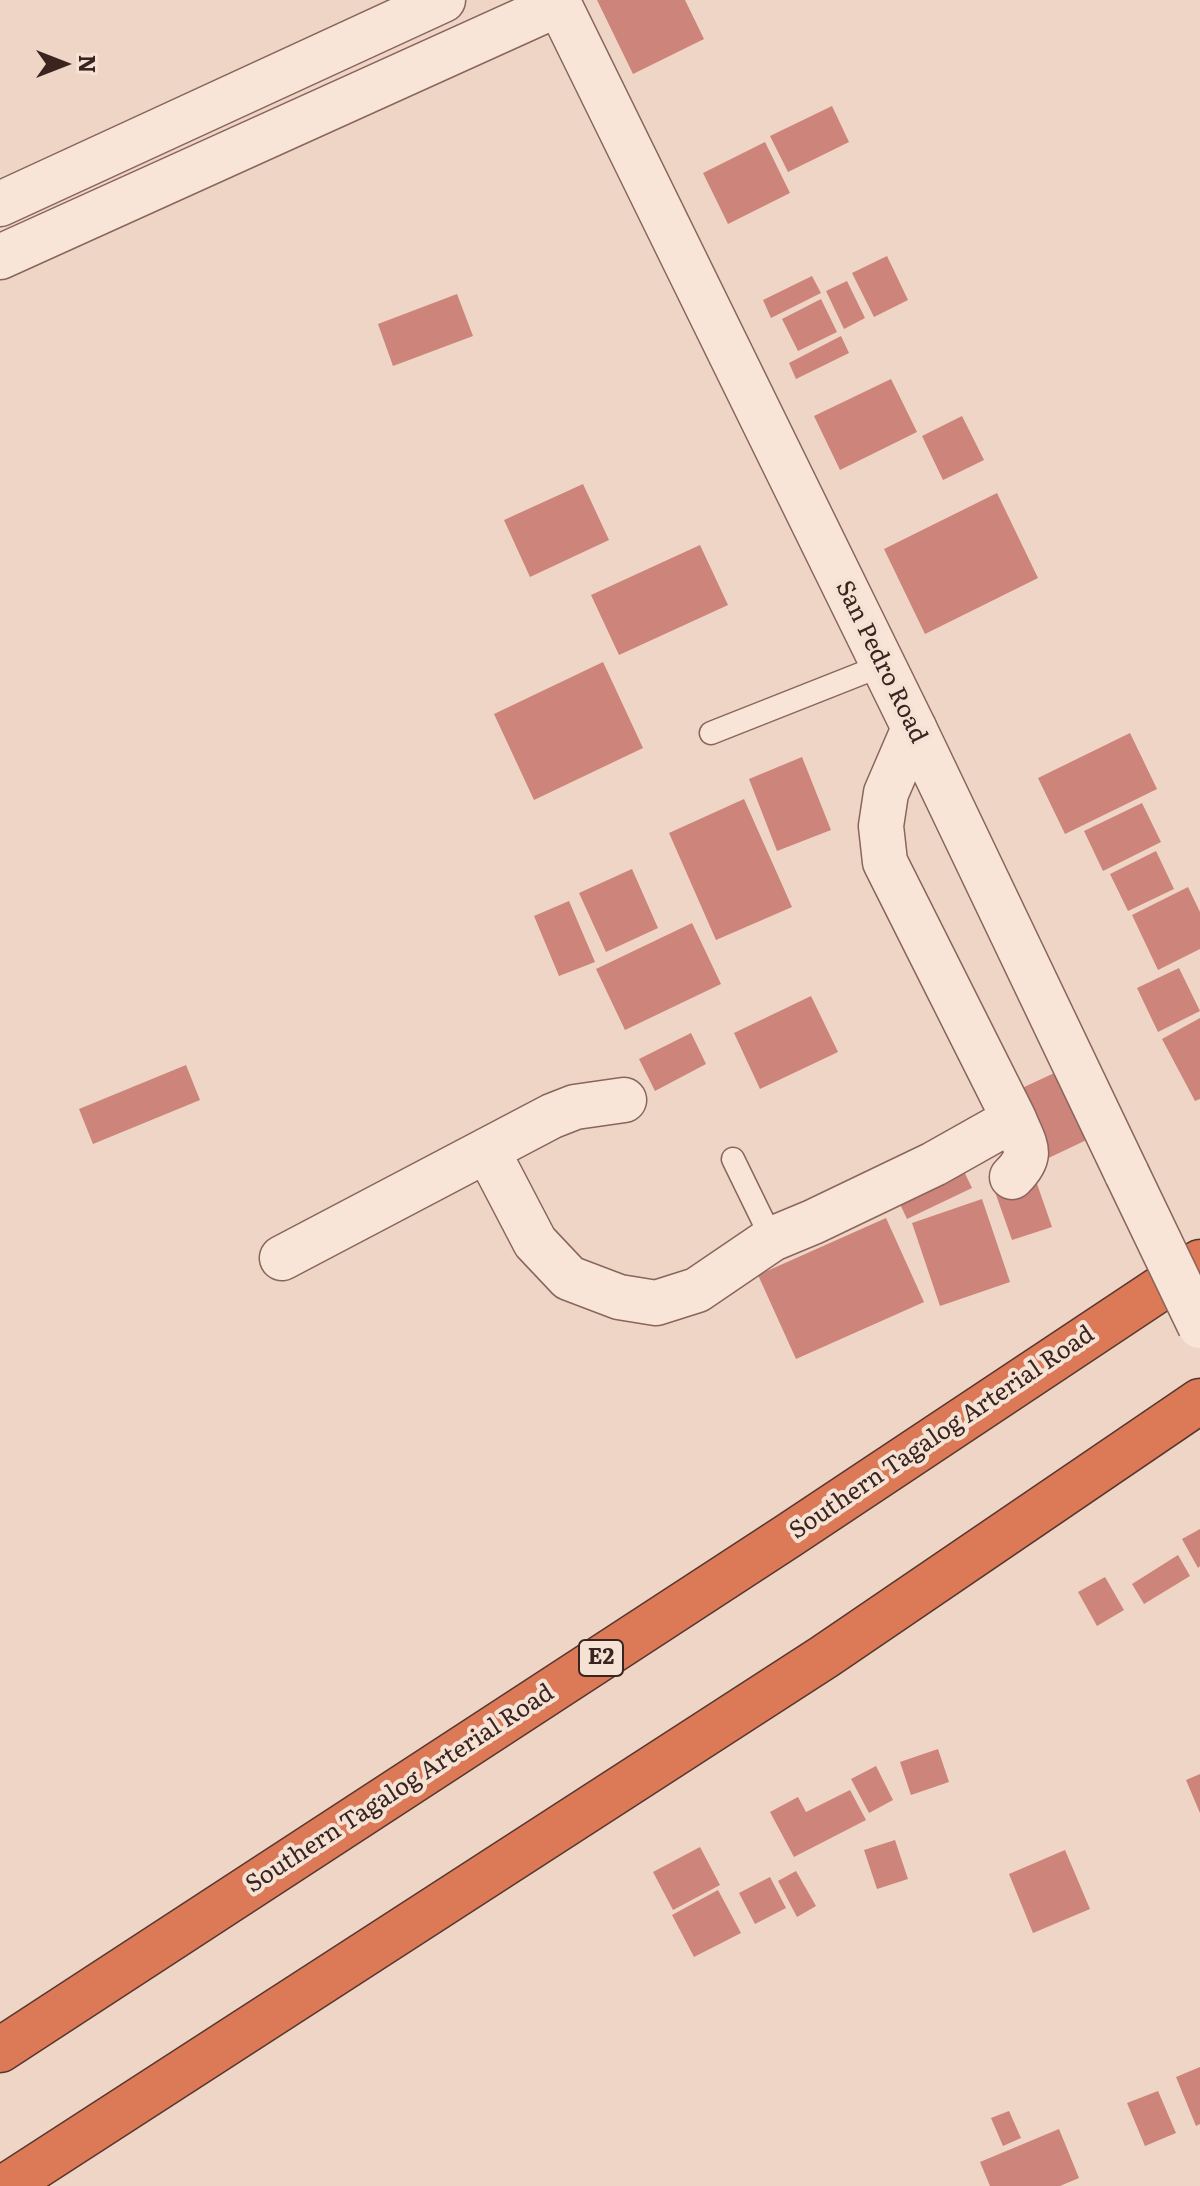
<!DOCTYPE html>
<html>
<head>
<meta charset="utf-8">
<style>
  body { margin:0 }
  #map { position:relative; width:1200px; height:2186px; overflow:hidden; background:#eed5c5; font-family:Literata,serif }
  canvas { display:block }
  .north { position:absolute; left:24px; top:24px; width:80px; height:80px; -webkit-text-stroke:6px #f5e2d4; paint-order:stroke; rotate:90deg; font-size:22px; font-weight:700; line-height:32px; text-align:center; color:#39241f }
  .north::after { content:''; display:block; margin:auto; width:28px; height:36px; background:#39241f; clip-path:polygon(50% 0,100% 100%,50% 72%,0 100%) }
</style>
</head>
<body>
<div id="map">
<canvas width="1200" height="2186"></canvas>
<div class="north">N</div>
</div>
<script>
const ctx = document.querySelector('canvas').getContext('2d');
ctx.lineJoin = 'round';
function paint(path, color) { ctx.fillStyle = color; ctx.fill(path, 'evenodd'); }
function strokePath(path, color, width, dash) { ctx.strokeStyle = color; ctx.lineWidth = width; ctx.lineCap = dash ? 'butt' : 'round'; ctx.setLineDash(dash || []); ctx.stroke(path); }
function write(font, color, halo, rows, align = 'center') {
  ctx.font = font + ' Literata,serif'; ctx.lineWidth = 8; ctx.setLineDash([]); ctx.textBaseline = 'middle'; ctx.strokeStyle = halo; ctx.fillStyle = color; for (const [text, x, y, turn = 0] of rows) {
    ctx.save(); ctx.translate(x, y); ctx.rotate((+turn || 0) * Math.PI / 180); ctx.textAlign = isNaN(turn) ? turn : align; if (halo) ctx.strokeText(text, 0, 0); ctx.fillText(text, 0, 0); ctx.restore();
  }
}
paint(new Path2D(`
  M 597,0 L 685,0 L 704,39 L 633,74 Z
  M 832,106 L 849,142 L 788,172 L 770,136 Z
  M 765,142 L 790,193 L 728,224 L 703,173 Z
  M 887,256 L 908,300 L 874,317 L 852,273 Z
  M 812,276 L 821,293 L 771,318 L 763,300 Z
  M 847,281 L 865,318 L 844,329 L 826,291 Z
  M 457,294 L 473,336 L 393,366 L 378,324 Z
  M 821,299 L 837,332 L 798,351 L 782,319 Z
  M 841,336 L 849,353 L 796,379 L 789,363 Z
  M 891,379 L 917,432 L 840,470 L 814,416 Z
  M 962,416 L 984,460 L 943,480 L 922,436 Z
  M 583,484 L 609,540 L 530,577 L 504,520 Z
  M 997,493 L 1038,578 L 925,634 L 884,549 Z
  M 700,545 L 728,605 L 619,655 L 591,595 Z
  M 603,662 L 643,748 L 534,800 L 494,714 Z
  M 1130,733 L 1157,789 L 1065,834 L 1038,778 Z
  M 802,757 L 831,830 L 777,851 L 749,779 Z
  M 744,799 L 792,907 L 716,940 L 669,833 Z
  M 1142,803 L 1161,842 L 1103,871 L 1084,831 Z
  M 1156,851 L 1174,889 L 1128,911 L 1110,874 Z
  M 632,869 L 658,928 L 606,952 L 579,893 Z
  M 1188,887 L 1200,912 L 1200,949 L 1158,970 L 1132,915 Z
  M 569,901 L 595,962 L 559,976 L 534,916 Z
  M 692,923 L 721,984 L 625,1030 L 596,969 Z
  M 1179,968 L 1200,1011 L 1158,1032 L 1137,988 Z
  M 811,996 L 838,1052 L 760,1089 L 734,1033 Z
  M 1200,1018 L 1200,1099 L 1195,1101 L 1162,1039 Z
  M 691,1033 L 706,1064 L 655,1091 L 639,1059 Z
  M 186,1065 L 200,1100 L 93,1144 L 79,1109 Z
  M 1065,1068 L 1097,1135 L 1038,1163 L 1007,1095 Z
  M 957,1157 L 972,1188 L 907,1219 L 892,1187 Z
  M 1035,1178 L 1052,1227 L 1012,1240 L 995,1192 Z
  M 982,1199 L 1010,1282 L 940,1306 L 912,1223 Z
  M 886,1218 L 924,1302 L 796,1359 L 758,1275 Z
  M 1200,1529 L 1200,1566 L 1198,1568 L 1182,1539 Z
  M 1178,1555 L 1190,1576 L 1144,1604 L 1132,1584 Z
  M 1105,1577 L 1124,1610 L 1097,1626 L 1078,1592 Z
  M 938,1749 L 949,1782 L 911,1795 L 900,1762 Z
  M 876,1766 L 893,1800 L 869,1813 L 851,1779 Z
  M 1200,1774 L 1200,1813 L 1186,1780 Z
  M 850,1790 L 866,1820 L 794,1857 L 770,1812 L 798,1797 L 806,1812 Z
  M 895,1840 L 908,1879 L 877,1889 L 864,1850 Z
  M 700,1847 L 720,1885 L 673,1910 L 653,1872 Z
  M 1065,1850 L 1090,1909 L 1033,1933 L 1009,1874 Z
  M 796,1871 L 816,1906 L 797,1917 L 778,1881 Z
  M 770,1877 L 786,1908 L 755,1924 L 739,1893 Z
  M 718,1890 L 741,1933 L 694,1957 L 672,1915 Z
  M 1200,2067 L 1200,2124 L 1196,2126 L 1176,2077 Z
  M 1158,2091 L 1176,2133 L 1145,2146 L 1127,2103 Z
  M 1009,2111 L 1021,2138 L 1003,2146 L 991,2118 Z
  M 1059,2129 L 1079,2178 L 1060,2186 L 990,2186 L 980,2162 Z`), '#cc847b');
const service = new Path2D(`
  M 711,733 L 883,665
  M 733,1159 L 772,1239`);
const minor = new Path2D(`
  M 0,204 L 443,0
  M 0,257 L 559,4
  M 914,728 L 886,793 L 881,826 L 885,862 L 1014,1119 C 1025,1147 1035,1154 1012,1177
  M 487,1150 L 535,1242 L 569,1278 L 619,1297 L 656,1303 L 697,1290 L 772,1239 L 813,1222 L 934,1164 L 1014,1119
  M 282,1258 L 552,1116 L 575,1107 L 624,1100`);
const tertiary = new Path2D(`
  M 557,0 L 914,728 L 1127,1174`);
const motorway = new Path2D(`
  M 0,2050 L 788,1536 L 1200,1262
  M 6,2186 L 824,1657 L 1200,1401`);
strokePath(service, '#89655b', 25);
strokePath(minor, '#89655b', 47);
strokePath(tertiary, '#89655b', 47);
strokePath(motorway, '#57362f', 47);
strokePath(service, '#f9e5d8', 22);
strokePath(minor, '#f9e5d8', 44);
strokePath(tertiary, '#f9e5d8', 44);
strokePath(motorway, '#dc7957', 44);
const tertiaryBridge = new Path2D(`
  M 1127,1174 L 1200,1326`);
strokePath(tertiaryBridge, '#89655b', 47, []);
strokePath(tertiaryBridge, '#f9e5d8', 44);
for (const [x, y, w] of [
  [601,1658,44]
]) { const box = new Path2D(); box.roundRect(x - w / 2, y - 18, w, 36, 6); ctx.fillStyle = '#f5e2d4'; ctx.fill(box); strokePath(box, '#39241f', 2); }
write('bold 22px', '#39241f', null, [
  ["E2",601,1658]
]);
write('24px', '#39241f', '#f5e2d4', [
  ["San Pedro Road",881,662,64],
  ["Southern Tagalog Arterial Road",942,1433,-34],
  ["Southern Tagalog Arterial Road",400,1789,-33]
]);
</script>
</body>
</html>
